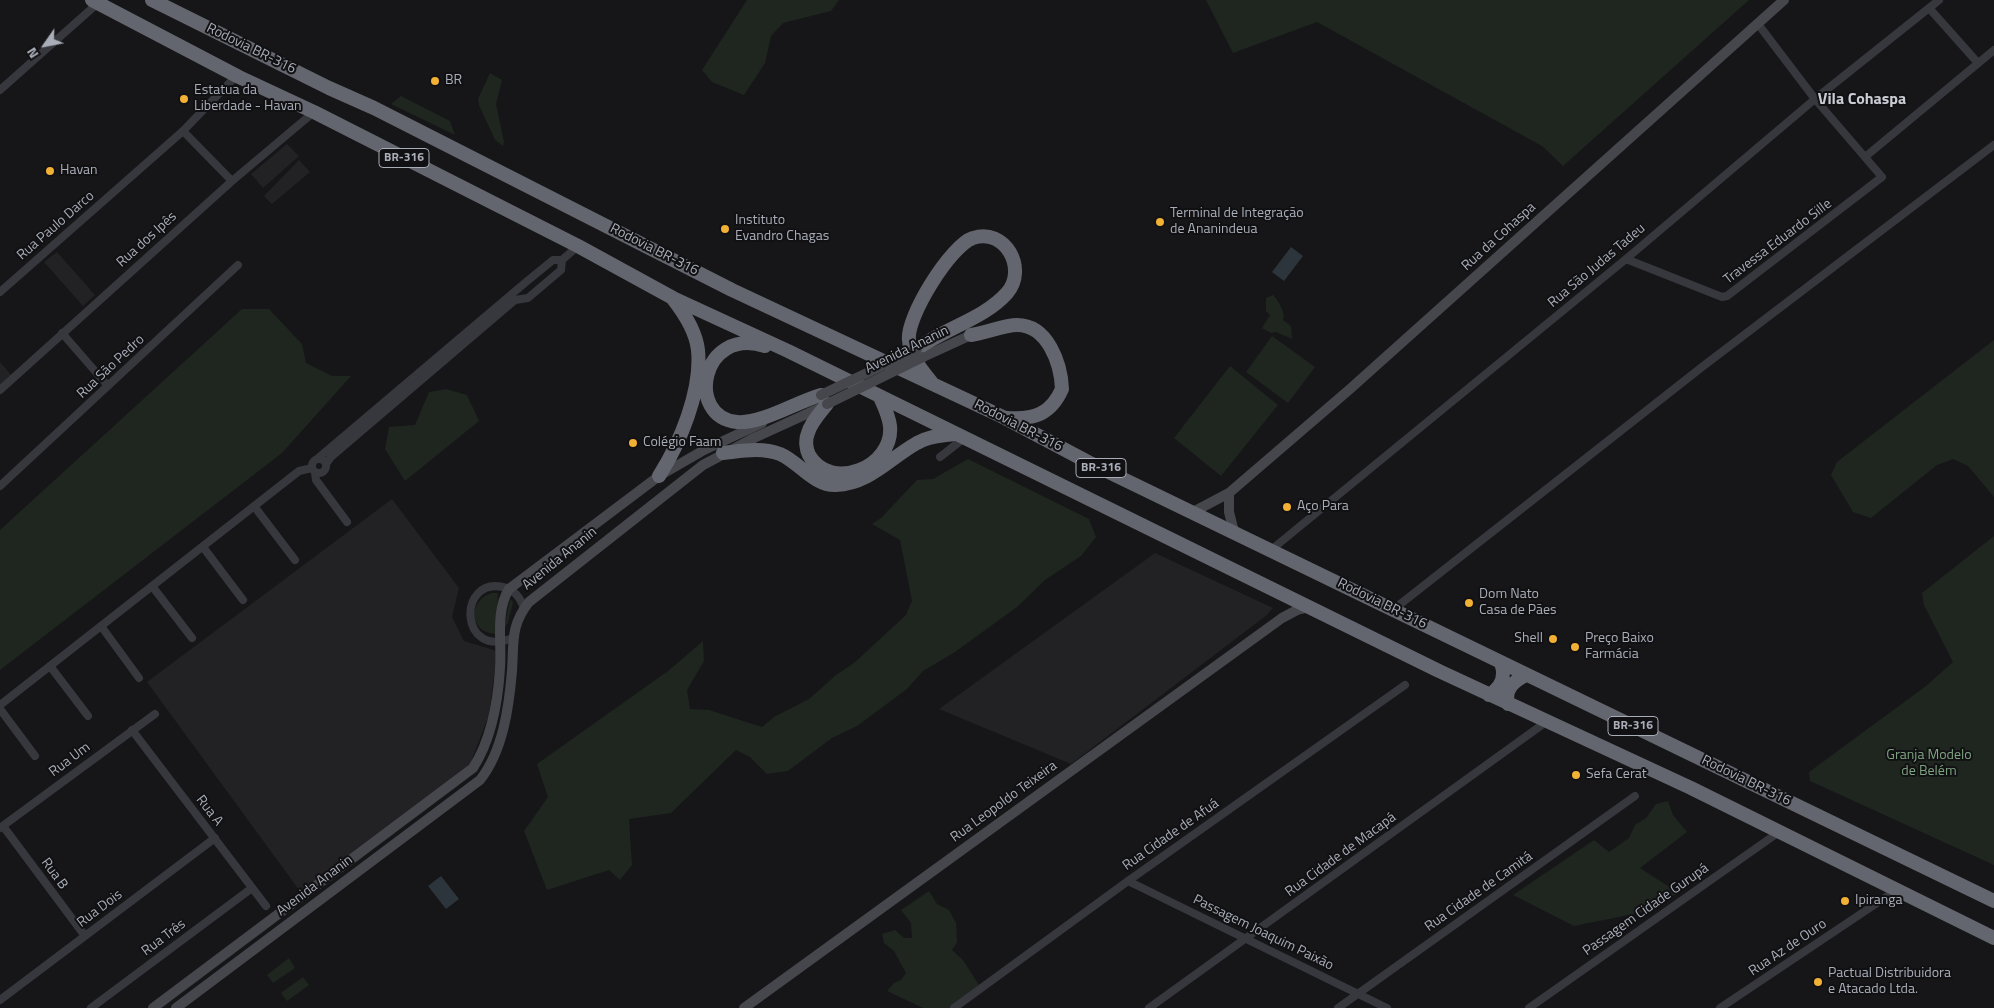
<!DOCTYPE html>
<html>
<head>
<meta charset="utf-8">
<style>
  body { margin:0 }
  #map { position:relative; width:1994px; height:1008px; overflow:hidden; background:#161618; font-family:"Titillium Web",sans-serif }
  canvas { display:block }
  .north { position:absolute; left:20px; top:20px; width:50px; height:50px; -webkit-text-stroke:4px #111113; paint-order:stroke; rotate:237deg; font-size:14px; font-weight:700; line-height:20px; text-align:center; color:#a8adb8 }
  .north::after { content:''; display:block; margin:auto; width:18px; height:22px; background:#a8adb8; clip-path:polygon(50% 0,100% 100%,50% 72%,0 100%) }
</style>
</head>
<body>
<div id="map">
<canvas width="1994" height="1008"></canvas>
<div class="north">N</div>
</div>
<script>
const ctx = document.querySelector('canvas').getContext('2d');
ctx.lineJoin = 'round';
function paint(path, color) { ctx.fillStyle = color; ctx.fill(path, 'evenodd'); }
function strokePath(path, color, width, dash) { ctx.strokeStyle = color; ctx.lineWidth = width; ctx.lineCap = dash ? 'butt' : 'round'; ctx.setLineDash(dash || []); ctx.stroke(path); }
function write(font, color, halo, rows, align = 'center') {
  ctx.font = font + ' "Titillium Web",sans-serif'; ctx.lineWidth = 4; ctx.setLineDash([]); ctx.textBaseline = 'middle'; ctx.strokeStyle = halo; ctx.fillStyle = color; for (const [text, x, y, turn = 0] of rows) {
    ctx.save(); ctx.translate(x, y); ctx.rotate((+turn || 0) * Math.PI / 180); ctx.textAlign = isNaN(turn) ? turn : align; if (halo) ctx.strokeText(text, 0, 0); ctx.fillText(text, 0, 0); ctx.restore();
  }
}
paint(new Path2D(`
  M 287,144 L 299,156 L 263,188 L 251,174 Z
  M 299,160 L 310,172 L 272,204 L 264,196 Z
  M 57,252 L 95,295 L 83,306 L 44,262 Z
  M 0,362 L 11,375 L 0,386 Z
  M 392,499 L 459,588 L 452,617 L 464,641 L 497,651 L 489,715 L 470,764 L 302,894 L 147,682 Z
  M 1155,553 L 1273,608 L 1267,615 L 1071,764 L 939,709 Z`), '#222225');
paint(new Path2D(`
  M 747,0 L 839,0 L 831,11 L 783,23 L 771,36 L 765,63 L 744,95 L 712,82 L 702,70 Z
  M 1206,0 L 1749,0 L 1563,166 L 1542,146 L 1317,22 L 1233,53 Z
  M 490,73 L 502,80 L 496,104 L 504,142 L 503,146 L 495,140 L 479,105 L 478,99 Z
  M 401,96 L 450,121 L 455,135 L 391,104 Z
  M 1273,295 C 1278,300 1286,313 1283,320 L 1291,326 L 1292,339 L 1276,332 L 1271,333 L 1262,328 L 1270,315 L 1266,311 L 1266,298 Z
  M 242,309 L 269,309 L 302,344 L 306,363 L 332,376 L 351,376 L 282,453 L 0,670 L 0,530 Z
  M 1272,336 L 1315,367 L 1288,403 L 1246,372 Z
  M 1994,340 L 1994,497 L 1968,466 L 1953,459 L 1937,465 L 1871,518 L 1853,512 L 1831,475 L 1837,462 Z
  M 1230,366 L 1278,405 L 1221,476 L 1174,438 Z
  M 446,389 L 467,395 L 479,421 L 405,481 L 385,449 L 389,427 L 415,425 L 429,392 Z
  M 968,459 L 1089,519 L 1096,537 L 1081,556 L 1045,580 L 1017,607 L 955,652 L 923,671 L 907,689 L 857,726 L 832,738 L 788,771 L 767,774 L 750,757 L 736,750 L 671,813 L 629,819 L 632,865 L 620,880 L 609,870 L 547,890 L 524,831 L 548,797 L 537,764 L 668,671 L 703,641 L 704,661 L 687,690 L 690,709 L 709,710 L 762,727 L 774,717 L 809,699 L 836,675 L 854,663 L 906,615 L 912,601 L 900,540 L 872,524 L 881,518 L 917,480 L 933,479 Z
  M 1994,536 L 1994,865 L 1810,781 L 1809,772 L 1926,686 L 1953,662 L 1924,605 L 1922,593 Z
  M 492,593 L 498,593 L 496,634 C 484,633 477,628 474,617 C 474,605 481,596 492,593 Z
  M 510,599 L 513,602 L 508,623 L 504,628 Z
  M 1668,801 L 1673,815 L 1687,832 L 1640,868 L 1679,893 L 1643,912 L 1574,926 L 1513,895 L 1594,840 L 1609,852 L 1629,838 L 1635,825 L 1646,818 L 1656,804 Z
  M 929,891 L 937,904 L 949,910 L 956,923 L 957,942 L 952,950 L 963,960 L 979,985 L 949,1008 L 923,1008 L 887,991 L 894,983 L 901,980 L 906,973 L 894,951 L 884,943 L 882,934 L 895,930 L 904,938 L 912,938 L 911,923 L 901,910 Z
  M 289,958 L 295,968 L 273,983 L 267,975 Z
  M 303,977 L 309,985 L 287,1001 L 281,993 Z`), '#1e261f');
paint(new Path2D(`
  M 1291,247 L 1303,256 L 1284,281 L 1272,272 Z
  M 441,876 L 459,899 L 446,909 L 428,886 Z`), '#2c353c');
strokePath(new Path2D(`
  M 1929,8 L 1978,63
  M 0,90 L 98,3
  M 183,131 L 232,181
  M 1865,157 L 1994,50
  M 1626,259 L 1722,297 L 1727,296 L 1882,177 L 1815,99 L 1758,24
  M 0,292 L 183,131 L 236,76
  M 62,333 L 108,386
  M 0,390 L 232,181 L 314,112
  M 940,457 L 963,439
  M312 466a7 7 0 1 1 14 0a7 7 0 1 1-14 0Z
  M 317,459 L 526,282 L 553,260 L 562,260 L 578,246
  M 326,464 L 331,457 L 515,300 L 528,298 L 561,270 L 562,260
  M 315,473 L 316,480 L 347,522
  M 0,486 L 238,265
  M 254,506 L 295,560
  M 203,547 L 243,600
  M 1271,550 L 1626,259 L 1815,99 L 1939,0
  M 152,586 L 192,638
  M 1394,609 L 1702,367 L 1994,145
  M 101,626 L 139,678
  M 513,638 C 459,660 457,577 503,587 C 514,589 520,597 524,608
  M 50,666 L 88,716
  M 0,705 L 299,471 L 312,468
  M 0,709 L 35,756
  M 132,730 L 266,906
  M 3,826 L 85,936
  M 0,828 L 155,714
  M 1128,881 L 1387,1008
  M 0,1000 L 215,838
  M 91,1008 L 252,888
  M 954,1008 L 1128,881 L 1405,685
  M 1149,1008 L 1546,722
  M 1338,1008 L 1635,796
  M 1529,1008 L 1779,832
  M 1720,1008 L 1895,891`), '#37383d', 8);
strokePath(new Path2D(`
  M 923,357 L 971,335
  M 1229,493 L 1229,512 L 1234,532
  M 1193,512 L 1229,493 L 1350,389 L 1784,0
  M 153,1008 L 473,768 C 491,740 498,702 500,668 C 502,643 495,611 509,589 L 659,476 L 704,450 L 762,423
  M 176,1008 L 480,780 C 503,751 509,707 512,671 C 514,643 510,626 529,602 L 703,465 L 754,438 L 824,406
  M 744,1008 L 1282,618 L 1297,610 L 1310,607`), '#45474d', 10);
strokePath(new Path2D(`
  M 92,0 L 239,77 L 314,112 L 578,246 L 673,298 L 788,351 L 1439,671 L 1691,788 L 1994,938
  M 152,0 L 329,88 L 374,108 L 732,290 L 1003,417 L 1088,462 L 1994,901
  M 971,335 C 985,333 1005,325 1017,325 C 1048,325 1061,364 1062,389 C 1051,414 1034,420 1007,418
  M 765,346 C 701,326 685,417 737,422 C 762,424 796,402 821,395
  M 917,349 C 945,328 984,319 1007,293 C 1028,269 1005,227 973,238 C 951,245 906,317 909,340 C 910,357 922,370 932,383
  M 827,404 C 820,413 811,422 808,433 C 805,440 806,449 809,455 C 831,493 894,467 890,426 C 889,416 884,406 880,397
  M 723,453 C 742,451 761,447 780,454 C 799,462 814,486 836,485 C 869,484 890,458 917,443 C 928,436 941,436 954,434
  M 659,476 C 680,443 702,391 698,350 C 696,332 684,313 673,299
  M 1489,695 C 1501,688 1506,676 1501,663
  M 1508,704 C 1504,689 1514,681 1526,675`), '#63666e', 14);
strokePath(new Path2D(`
  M 821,395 L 917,349
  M 827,404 L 923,357`), '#45474d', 10);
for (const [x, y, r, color] of [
  [435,81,5,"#f2b134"],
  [184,99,5,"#f2b134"],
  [50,171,5,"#f2b134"],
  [1160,222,5,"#f2b134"],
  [725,229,5,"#f2b134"],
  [633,443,5,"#f2b134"],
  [1287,507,5,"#f2b134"],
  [1469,603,5,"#f2b134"],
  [1553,639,5,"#f2b134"],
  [1575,647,5,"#f2b134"],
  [1576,775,5,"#f2b134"],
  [1845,901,5,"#f2b134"],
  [1818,982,5,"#f2b134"]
]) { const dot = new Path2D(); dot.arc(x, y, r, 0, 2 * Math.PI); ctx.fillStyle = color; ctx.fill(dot); strokePath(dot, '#111113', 2); }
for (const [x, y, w] of [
  [404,158,50],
  [1101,468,50],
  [1633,726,50]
]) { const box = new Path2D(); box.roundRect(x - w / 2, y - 9.5, w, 19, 4); ctx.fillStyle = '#111113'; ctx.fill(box); strokePath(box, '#a8adb8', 1); }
write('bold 12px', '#a8adb8', null, [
  ["BR-316",404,158],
  ["BR-316",1101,468],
  ["BR-316",1633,726]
]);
write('14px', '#a8adb8', '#111113', [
  ["Rodovia BR-316",251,49,26],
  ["Rua Paulo Darco",56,226,-41],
  ["Rua da Cohaspa",1499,237,-42],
  ["Rua dos Ipês",147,240,-42],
  ["Travessa Eduardo Sille",1778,242,-37],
  ["Rodovia BR-316",654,250,27],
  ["Rua São Judas Tadeu",1597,266,-40],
  ["Avenida Ananin",907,350,-26],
  ["Rua São Pedro",111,367,-43],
  ["Rodovia BR-316",1018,426,27],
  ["Avenida Ananin",560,559,-39],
  ["Rodovia BR-316",1382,604,26],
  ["Rua Um",70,760,-37],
  ["Rodovia BR-316",1746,781,26],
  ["Rua Leopoldo Teixeira",1004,802,-36],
  ["Rua A",209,811,52],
  ["Rua Cidade de Afuá",1171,835,-35],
  ["Rua Cidade de Macapá",1341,855,-36],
  ["Rua B",54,874,54],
  ["Avenida Ananin",315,886,-37],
  ["Rua Cidade de Camitá",1479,892,-35],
  ["Rua Dois",100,909,-37],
  ["Passagem Cidade Gurupá",1646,910,-35],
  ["Passagem Joaquim Paixão",1263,933,26],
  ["Rua Três",164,938,-37],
  ["Rua Az de Ouro",1788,948,-34]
]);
write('14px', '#a8adb8', '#111113', [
  ["BR",445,81],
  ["Estatua da",194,91],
  ["Liberdade - Havan",194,107],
  ["Havan",60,171],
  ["Terminal de Integração",1170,214],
  ["de Ananindeua",1170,230],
  ["Instituto",735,221],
  ["Evandro Chagas",735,237],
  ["Colégio Faam",643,443],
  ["Aço Para",1297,507],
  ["Dom Nato",1479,595],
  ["Casa de Pães",1479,611],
  ["Shell",1543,639,"right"],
  ["Preço Baixo",1585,639],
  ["Farmácia",1585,655],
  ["Sefa Cerat",1586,775],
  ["Ipiranga",1855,901],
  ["Pactual Distribuidora",1828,974],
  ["e Atacado Ltda.",1828,990]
], 'left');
write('14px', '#7fa381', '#111113', [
  ["Granja Modelo",1929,756],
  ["de Belém",1929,772]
]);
write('bold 16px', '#c9ccd4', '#111113', [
  ["Vila Cohaspa",1862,100]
]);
</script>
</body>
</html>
